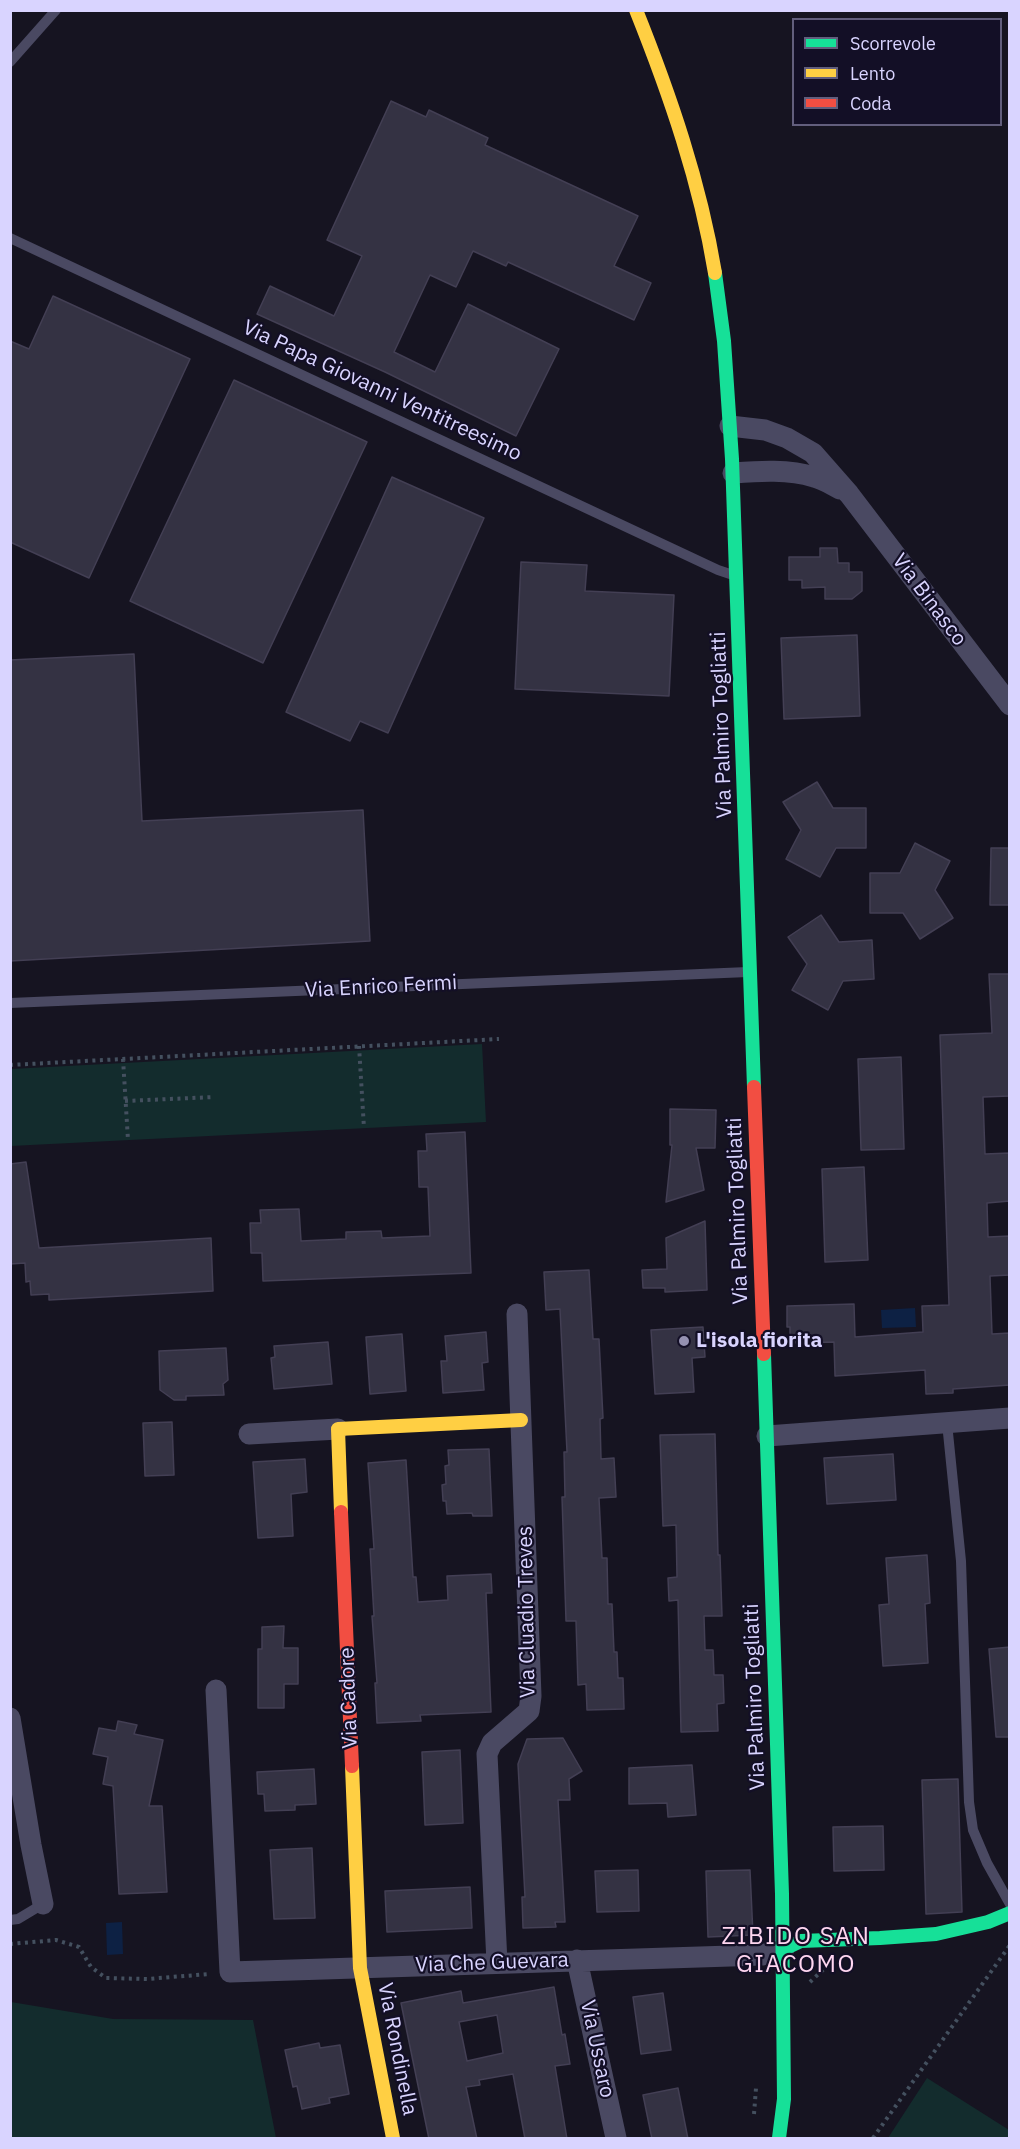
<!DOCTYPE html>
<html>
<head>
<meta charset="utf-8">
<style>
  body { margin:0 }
  #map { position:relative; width:1020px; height:2149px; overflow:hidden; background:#161421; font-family:"IBM Plex Sans",sans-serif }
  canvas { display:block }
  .frame { position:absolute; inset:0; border:12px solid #d9d4ff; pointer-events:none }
  .legend { position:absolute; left:792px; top:18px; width:210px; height:108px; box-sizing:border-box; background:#130f26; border:2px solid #625e7d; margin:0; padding:8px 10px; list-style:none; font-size:18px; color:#d9d4ff }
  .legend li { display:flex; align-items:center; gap:12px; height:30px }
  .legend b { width:30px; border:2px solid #625e7d }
</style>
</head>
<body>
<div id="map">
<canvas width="1020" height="2149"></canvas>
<div class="frame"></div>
<ul class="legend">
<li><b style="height:8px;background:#16e098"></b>Scorrevole</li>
<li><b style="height:8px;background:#ffcf43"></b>Lento</li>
<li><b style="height:8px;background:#f24e42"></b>Coda</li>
</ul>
</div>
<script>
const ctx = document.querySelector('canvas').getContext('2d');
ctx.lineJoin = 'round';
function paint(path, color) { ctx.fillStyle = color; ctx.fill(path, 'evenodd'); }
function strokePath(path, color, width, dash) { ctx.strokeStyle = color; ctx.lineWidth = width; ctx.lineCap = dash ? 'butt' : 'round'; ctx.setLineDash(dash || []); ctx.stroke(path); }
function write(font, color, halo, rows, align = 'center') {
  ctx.font = font + ' "IBM Plex Sans",sans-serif'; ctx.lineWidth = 4.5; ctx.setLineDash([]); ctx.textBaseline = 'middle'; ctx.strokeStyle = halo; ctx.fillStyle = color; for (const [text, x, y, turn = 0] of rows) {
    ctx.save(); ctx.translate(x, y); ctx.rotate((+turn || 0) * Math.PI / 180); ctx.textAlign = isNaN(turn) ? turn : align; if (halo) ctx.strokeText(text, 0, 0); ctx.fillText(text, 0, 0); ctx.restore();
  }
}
paint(new Path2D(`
  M 482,1044 L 486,1122 L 11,1146 L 11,1069 Z
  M 11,2002 L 113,2019 L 253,2020 L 276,2138 L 11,2138 Z
  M 927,2078 L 1009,2130 L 1009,2138 L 888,2138 Z`), '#132c2d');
paint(new Path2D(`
  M 915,1308 L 916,1327 L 882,1328 L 881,1310 Z
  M 122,1922 L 123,1954 L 107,1955 L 106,1923 Z`), '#0d2144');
const building = new Path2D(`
  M 391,101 L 426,117 L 429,110 L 488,138 L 485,145 L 638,216 L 614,266 L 651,283 L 634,320 L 508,262 L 506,266 L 473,251 L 456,287 L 430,275 L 394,352 L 435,372 L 468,304 L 559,349 L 516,436 L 385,372 L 257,314 L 270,286 L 334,316 L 362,256 L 327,240 Z
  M 53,296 L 190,359 L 89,578 L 10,542 L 10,341 L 29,349 Z
  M 234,380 L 367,442 L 263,663 L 130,601 Z
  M 392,477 L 484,518 L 388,733 L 360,721 L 350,741 L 286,712 Z
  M 820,548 L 837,548 L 838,563 L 849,563 L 849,572 L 862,572 L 862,591 L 852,599 L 825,599 L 825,587 L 802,588 L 802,580 L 789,580 L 789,557 L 820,557 Z
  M 521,562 L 587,565 L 585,591 L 674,595 L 669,696 L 515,689 Z
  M 857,635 L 860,716 L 784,719 L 781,638 Z
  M 134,654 L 142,821 L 363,810 L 370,941 L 10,961 L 10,660 Z
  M 817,782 L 833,808 L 866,808 L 866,848 L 836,848 L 820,877 L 786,859 L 801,830 L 783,802 Z
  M 915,843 L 950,861 L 935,890 L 953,918 L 920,939 L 903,913 L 870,913 L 870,873 L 900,873 Z
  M 991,848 L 1010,848 L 1010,905 L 990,905 Z
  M 821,915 L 839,942 L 872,940 L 874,979 L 843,981 L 828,1010 L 792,990 L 807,964 L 788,937 Z
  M 989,974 L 1010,974 L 1010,1096 L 983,1097 L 985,1154 L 1010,1153 L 1010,1201 L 987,1203 L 988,1237 L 1010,1236 L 1010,1275 L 990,1276 L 992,1334 L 1010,1333 L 1010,1385 L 953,1389 L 953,1393 L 926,1394 L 925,1370 L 835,1376 L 834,1342 L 796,1343 L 796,1339 L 790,1339 L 790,1327 L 787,1327 L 787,1306 L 854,1304 L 855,1337 L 923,1332 L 922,1306 L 949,1305 L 940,1035 L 992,1033 Z
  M 901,1057 L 904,1149 L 861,1150 L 858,1059 Z
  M 670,1109 L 716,1110 L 715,1148 L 696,1148 L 704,1190 L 666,1202 L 672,1145 L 670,1145 Z
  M 465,1132 L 471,1273 L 263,1281 L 262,1253 L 251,1253 L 250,1223 L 261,1223 L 260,1210 L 299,1209 L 301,1241 L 346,1239 L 346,1232 L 381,1231 L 382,1238 L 430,1236 L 428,1187 L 419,1187 L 418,1151 L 427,1151 L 426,1134 Z
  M 26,1162 L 39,1248 L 211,1238 L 213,1291 L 49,1300 L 49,1294 L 31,1295 L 30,1281 L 26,1282 L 25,1263 L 10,1264 L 10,1164 Z
  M 864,1167 L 868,1260 L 825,1262 L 822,1169 Z
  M 705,1221 L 707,1290 L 665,1292 L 665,1288 L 643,1288 L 642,1270 L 667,1269 L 666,1238 Z
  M 589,1270 L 593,1339 L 599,1339 L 603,1418 L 600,1419 L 601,1459 L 614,1458 L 616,1497 L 599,1498 L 602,1558 L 607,1558 L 608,1604 L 612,1604 L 614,1652 L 617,1652 L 618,1678 L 623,1678 L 624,1709 L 587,1710 L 586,1684 L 578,1685 L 576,1621 L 566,1621 L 562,1497 L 565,1497 L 564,1452 L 567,1452 L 560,1309 L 546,1310 L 544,1272 Z
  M 703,1327 L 705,1357 L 692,1358 L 694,1392 L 655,1394 L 651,1330 Z
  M 486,1332 L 488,1362 L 482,1363 L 484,1390 L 443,1393 L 441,1361 L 447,1361 L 445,1336 Z
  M 402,1334 L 406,1391 L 370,1394 L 366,1337 Z
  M 328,1342 L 332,1384 L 274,1389 L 271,1358 L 275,1357 L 274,1346 Z
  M 226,1348 L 228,1380 L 223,1384 L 224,1395 L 186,1396 L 186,1400 L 174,1400 L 160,1390 L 159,1351 Z
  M 172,1422 L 174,1475 L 145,1476 L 143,1423 Z
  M 715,1434 L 718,1555 L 720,1555 L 722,1616 L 704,1616 L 705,1650 L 713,1650 L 714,1675 L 723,1675 L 724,1703 L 717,1704 L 718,1731 L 681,1732 L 678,1600 L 669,1601 L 668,1578 L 677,1577 L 676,1525 L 663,1526 L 660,1435 Z
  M 489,1449 L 492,1516 L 473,1516 L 472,1513 L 447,1514 L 446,1501 L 443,1501 L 442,1485 L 446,1484 L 445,1466 L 449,1465 L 448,1450 Z
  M 893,1454 L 896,1500 L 827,1504 L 824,1458 Z
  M 305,1459 L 307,1492 L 291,1494 L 293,1536 L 258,1538 L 253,1462 Z
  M 406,1460 L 413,1577 L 416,1577 L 418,1602 L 448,1600 L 447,1576 L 491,1574 L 492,1593 L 486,1593 L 491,1712 L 420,1715 L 421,1721 L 377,1723 L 375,1683 L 377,1683 L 372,1616 L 374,1616 L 370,1549 L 374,1549 L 368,1463 Z
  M 927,1555 L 930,1603 L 925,1604 L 928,1663 L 883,1666 L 879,1605 L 889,1604 L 886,1558 Z
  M 284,1626 L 283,1648 L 298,1648 L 298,1684 L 284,1684 L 284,1708 L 258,1708 L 258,1649 L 262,1649 L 262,1627 Z
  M 1010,1647 L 1010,1737 L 996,1737 L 989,1649 Z
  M 118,1721 L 137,1725 L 134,1734 L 163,1740 L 149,1806 L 162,1806 L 167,1892 L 119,1894 L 113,1786 L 103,1784 L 108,1757 L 93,1754 L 99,1728 L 116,1731 Z
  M 563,1738 L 582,1771 L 569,1779 L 570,1800 L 558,1800 L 565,1922 L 555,1922 L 556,1927 L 523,1928 L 522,1897 L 525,1897 L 518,1764 L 527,1739 Z
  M 460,1750 L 463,1823 L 425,1825 L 422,1752 Z
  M 692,1765 L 696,1815 L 668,1817 L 667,1803 L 629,1804 L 629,1768 Z
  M 314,1769 L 316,1804 L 295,1805 L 295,1810 L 265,1811 L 264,1794 L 258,1794 L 257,1772 Z
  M 958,1779 L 962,1912 L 926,1914 L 922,1780 Z
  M 883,1826 L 884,1870 L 834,1871 L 833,1827 Z
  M 312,1848 L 315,1918 L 274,1919 L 270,1850 Z
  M 638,1870 L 639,1911 L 597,1912 L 595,1871 Z
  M 750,1870 L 753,1935 L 708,1937 L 706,1871 Z
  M 470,1887 L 472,1928 L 387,1932 L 385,1891 Z
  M 554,1987 L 562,2035 L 565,2034 L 570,2064 L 555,2066 L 567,2139 L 525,2139 L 513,2074 L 479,2080 L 480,2085 L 466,2087 L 477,2139 L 429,2139 L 401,2003 L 461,1991 L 463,2003 ZM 497,2015 L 503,2053 L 467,2061 L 459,2022 Z
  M 663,1993 L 671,2050 L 641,2054 L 633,1997 Z
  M 319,2043 L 320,2048 L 340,2045 L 349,2094 L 329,2098 L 330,2103 L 302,2109 L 297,2086 L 293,2087 L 285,2050 Z
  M 678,2088 L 688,2139 L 652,2139 L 643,2095 Z`);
paint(building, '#343243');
strokePath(building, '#433f54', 1.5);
strokePath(new Path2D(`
  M 359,1046 L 364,1128
  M 123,1059 L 128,1140
  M 10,1065 L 499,1039
  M 125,1101 L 214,1097
  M 10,1944 L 56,1940 L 79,1947 L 91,1967 L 106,1978 L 147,1979 L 209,1974
  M 810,1982 L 826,1967
  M 754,2114 L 756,2088
  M 873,2138 L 1010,1945`), '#44505f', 4, [3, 4.5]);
strokePath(new Path2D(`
  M 10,62 L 56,10
  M 10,238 L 718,570 L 733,575
  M 10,1003 L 748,972
  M 947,1423 L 961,1561 L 969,1802 L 973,1830 L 987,1863 L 1010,1904
  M 10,1920 L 18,1919 L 43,1904`), '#4a4962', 10);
strokePath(new Path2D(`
  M 730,426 L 765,430 L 787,438 L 813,453 L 849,494 L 1010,705
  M 733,473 C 759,471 789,469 814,477 C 823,479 832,485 840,489
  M 249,1434 L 338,1429
  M 767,1436 L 1010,1418
  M 216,1690 L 230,1972 L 762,1955 L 784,1949
  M 10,1718 L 31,1845 L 43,1904
  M 577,1960 L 616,2138
  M 497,1963 L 487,1754 L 492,1743 L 529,1711 L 531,1696 L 517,1314`), '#4a4962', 21);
strokePath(new Path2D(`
  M 715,273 L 724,341 L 732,459 L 754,1087
  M 764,1354 L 782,1894 L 784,2099 L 779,2138
  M 784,1949 L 801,1941 L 880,1938 L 936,1934 L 988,1922 L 1010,1913`), '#16e098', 14);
strokePath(new Path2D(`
  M 636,10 C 670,95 700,182 715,273
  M 341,1512 L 338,1429 L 521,1420
  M 352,1766 L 360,1968 L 393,2138`), '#ffcf43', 14);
strokePath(new Path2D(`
  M 754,1087 L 764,1354
  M 341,1512 L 352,1766`), '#f24e42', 14);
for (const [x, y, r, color] of [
  [684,1341,6,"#9591b1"]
]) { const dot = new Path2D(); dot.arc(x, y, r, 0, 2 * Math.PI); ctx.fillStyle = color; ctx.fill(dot); strokePath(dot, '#130f26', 2); }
write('21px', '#d9d4ff', '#130f26', [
  ["Via Papa Giovanni Ventitreesimo",382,391,25],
  ["Via Binasco",929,600,53],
  ["Via Palmiro Togliatti",722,725,-92],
  ["Via Enrico Fermi",381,987,-3],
  ["Via Palmiro Togliatti",738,1211,-92],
  ["Via Cluadio Treves",527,1612,-91],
  ["Via Palmiro Togliatti",755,1697,-92],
  ["Via Cadore",349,1698,-92],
  ["Via Che Guevara",492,1963,-2],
  ["Via Rondinella",397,2049,79],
  ["Via Ussaro",597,2049,78]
]);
write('bold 21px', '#d9d4ff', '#130f26', [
  ["L'isola fiorita",696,1341]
], 'left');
ctx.letterSpacing = '1.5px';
write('24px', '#ffd6f0', '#130f26', [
  ["ZIBIDO SAN",796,1937],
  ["GIACOMO",796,1965]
]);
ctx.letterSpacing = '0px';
</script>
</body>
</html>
